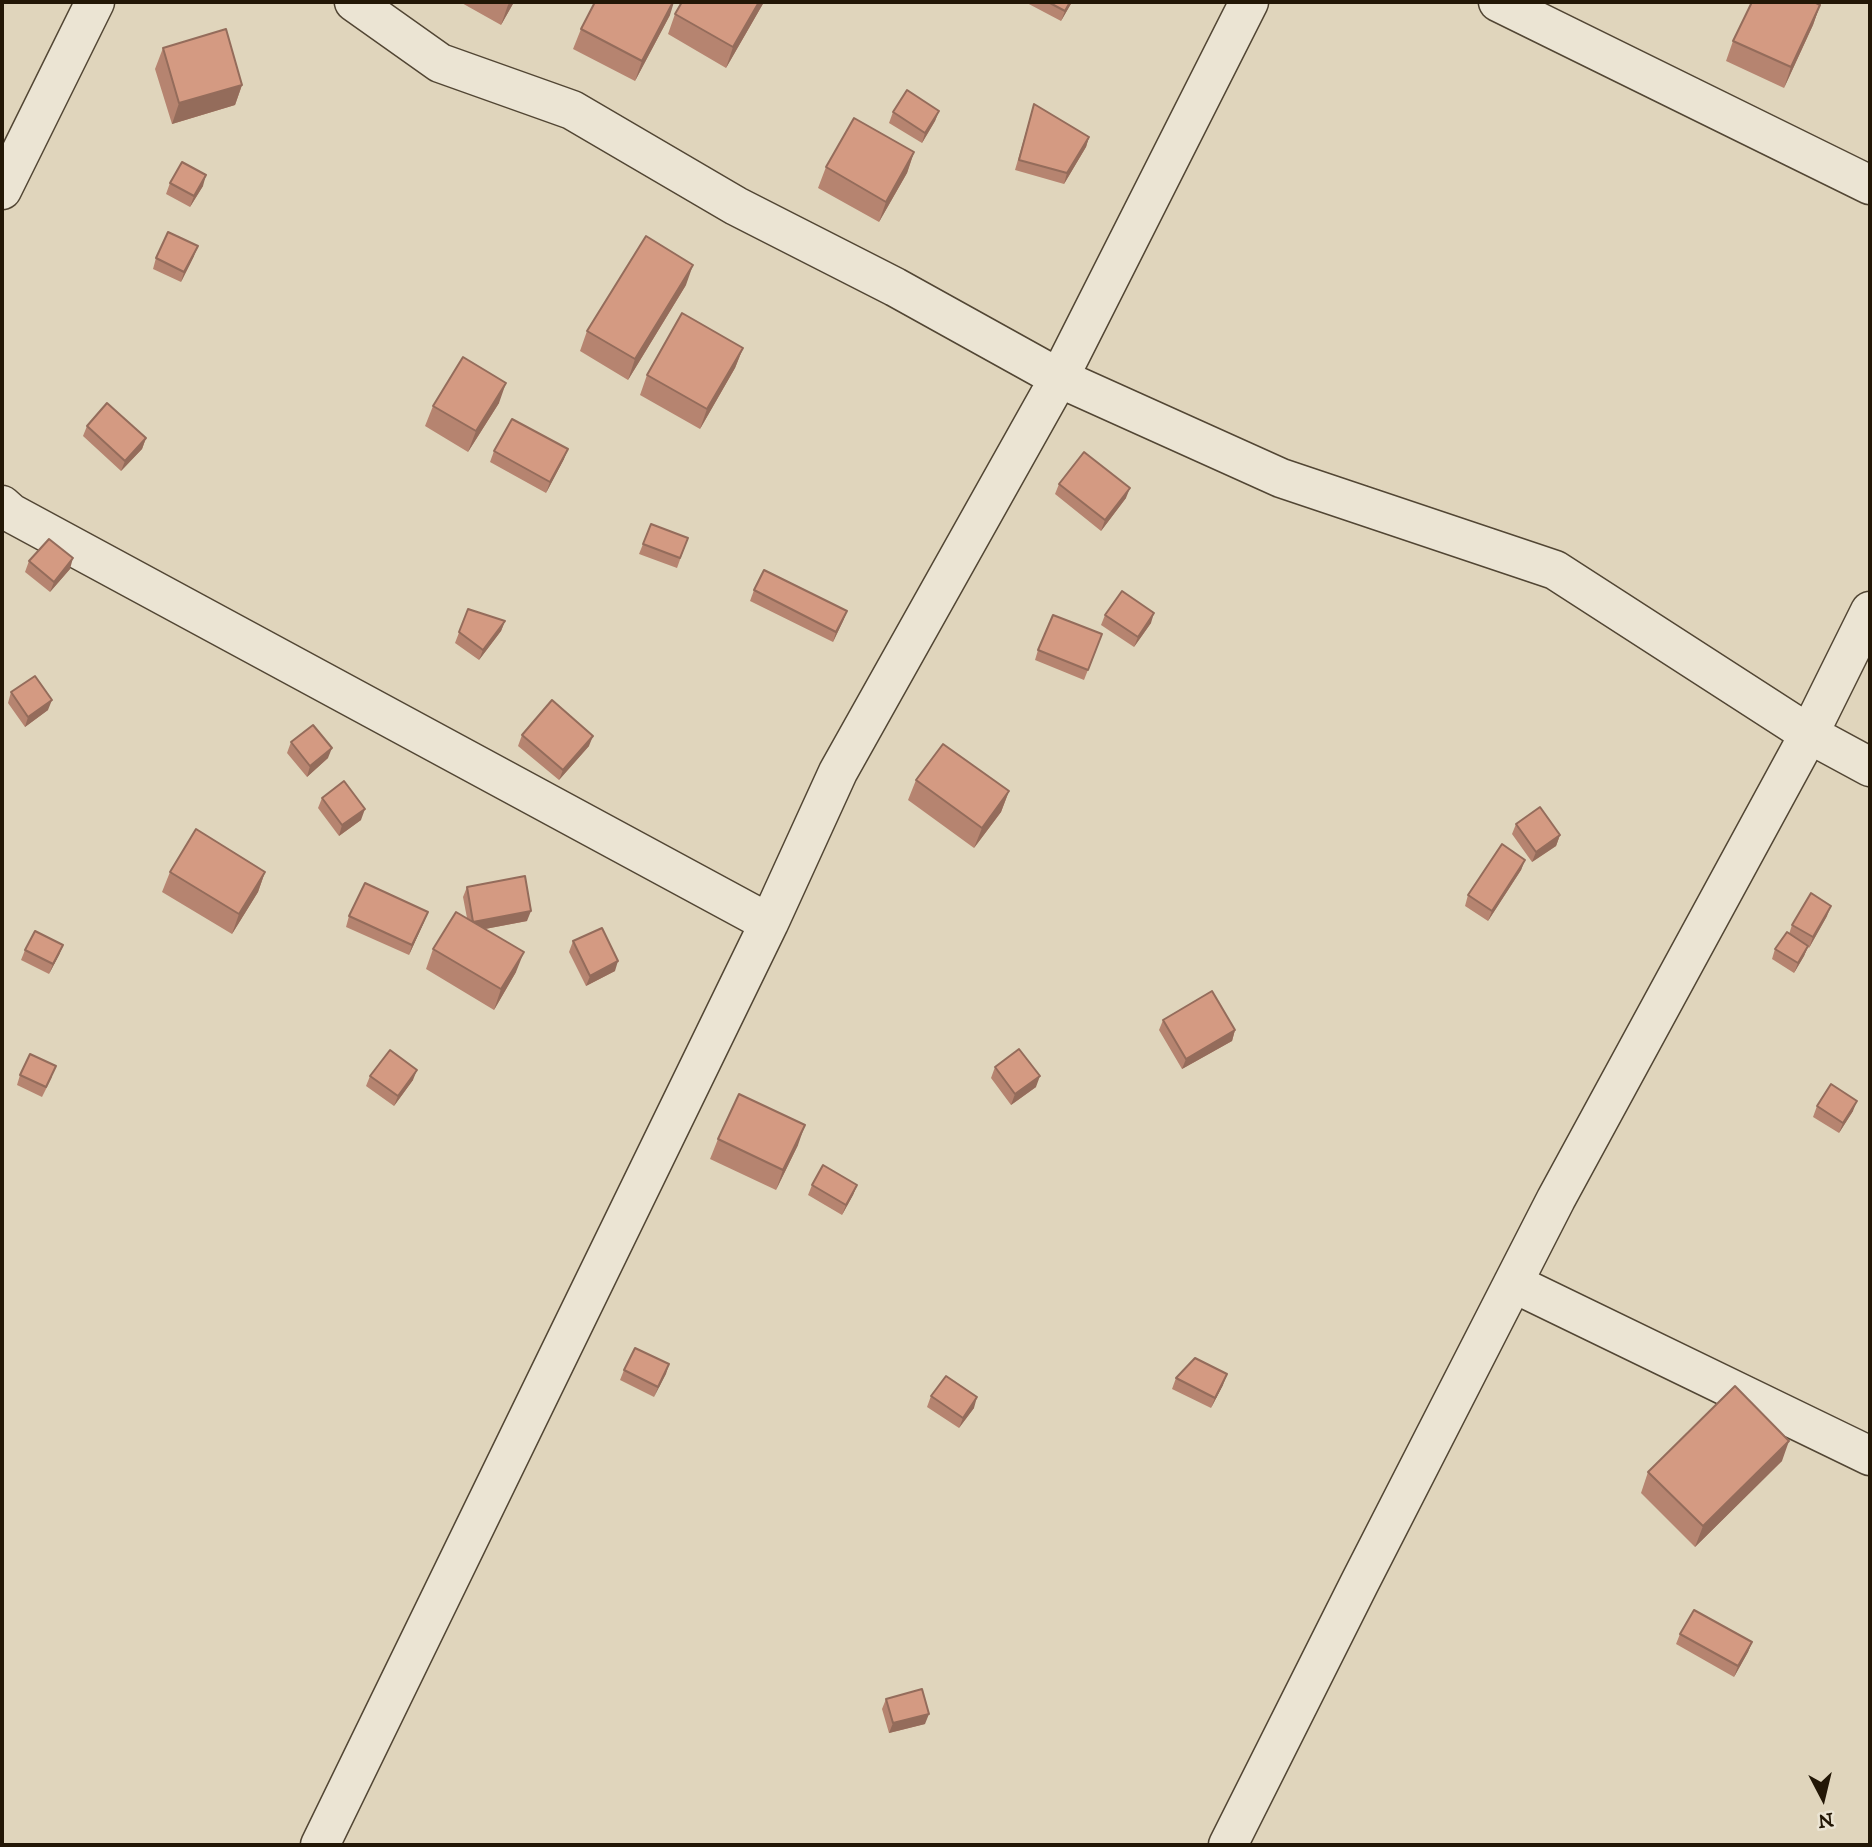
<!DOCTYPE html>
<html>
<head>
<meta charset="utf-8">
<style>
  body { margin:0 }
  #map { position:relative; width:1872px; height:1847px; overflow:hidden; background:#e0d5bc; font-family:"IM FELL DW Pica",serif }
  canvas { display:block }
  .frame { position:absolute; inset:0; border:4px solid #231706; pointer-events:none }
  .north { position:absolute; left:1788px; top:1763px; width:70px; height:70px; -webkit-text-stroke:5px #ebe4d3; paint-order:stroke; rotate:173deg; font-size:19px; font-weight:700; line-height:28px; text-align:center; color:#231706 }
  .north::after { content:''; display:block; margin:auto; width:24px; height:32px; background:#231706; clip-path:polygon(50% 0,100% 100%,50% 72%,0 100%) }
</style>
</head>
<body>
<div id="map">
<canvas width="1872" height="1847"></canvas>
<div class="frame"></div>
<div class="north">N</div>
</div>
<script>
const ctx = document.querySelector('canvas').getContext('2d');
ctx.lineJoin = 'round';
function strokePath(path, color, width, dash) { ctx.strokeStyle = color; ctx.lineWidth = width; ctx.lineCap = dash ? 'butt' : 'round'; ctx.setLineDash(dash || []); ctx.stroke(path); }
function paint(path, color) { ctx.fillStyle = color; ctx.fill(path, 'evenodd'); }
const minor = new Path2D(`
  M 354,2 L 440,63 L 572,110 L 736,206 L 895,287 L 1059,378 L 1281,478 L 1555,570 L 1809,734 L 1870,767
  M 1498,2 L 1870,185
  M 2,190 L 95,2
  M 2,505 L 11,513 L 769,923
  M 1513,1283 L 1870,1456
  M 320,1845 L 769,923 L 838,772 L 1059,378 L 1249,2
  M 1228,1845 L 1359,1584 L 1556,1199 L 1809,734 L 1870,611`);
strokePath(minor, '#524634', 41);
strokePath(minor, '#ebe4d3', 38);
paint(new Path2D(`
  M 460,2 L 514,2 L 501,25 Z
  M 764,2 L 726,68 L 668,34 L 675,14 Z
  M 1025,2 L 1072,2 L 1061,21 Z
  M 1820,5 L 1813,25 L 1784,88 L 1726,61 L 1733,41 Z
  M 670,15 L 635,81 L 573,49 L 581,29 Z
  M 163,48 L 242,85 L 235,105 L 172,124 L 155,69 Z
  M 1034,104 L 1089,137 L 1086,147 L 1064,184 L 1015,170 Z
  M 939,111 L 935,121 L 922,143 L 889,123 L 893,112 Z
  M 914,152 L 907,173 L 879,222 L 818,188 L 826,167 Z
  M 170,183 L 203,186 L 190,207 L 166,194 Z
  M 194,256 L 181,282 L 153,269 L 156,258 Z
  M 686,285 L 628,380 L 580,351 L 587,331 Z
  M 743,348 L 735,368 L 700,429 L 640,395 L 647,375 Z
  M 499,403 L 468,452 L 425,426 L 433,406 Z
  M 87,426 L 146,438 L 142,449 L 121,471 L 83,436 Z
  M 494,451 L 564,459 L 546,493 L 490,462 Z
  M 1059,484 L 1126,498 L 1101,531 L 1055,494 Z
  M 651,524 L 688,538 L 677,568 L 639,554 Z
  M 29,561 L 70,569 L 50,592 L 25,572 Z
  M 754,590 L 847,611 L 843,621 L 833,642 L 750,601 Z
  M 468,609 L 505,621 L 501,631 L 479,660 L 455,643 Z
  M 1105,615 L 1151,623 L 1134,647 L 1101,625 Z
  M 1102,634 L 1084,680 L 1035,660 L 1038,650 Z
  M 11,692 L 48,710 L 25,727 L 8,703 Z
  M 522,735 L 589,746 L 559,780 L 518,746 Z
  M 291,742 L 328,758 L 307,777 L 287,753 Z
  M 916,780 L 1009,791 L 1001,812 L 974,848 L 908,800 Z
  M 322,798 L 361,820 L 339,836 L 318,808 Z
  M 1516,824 L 1560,835 L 1556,846 L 1532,862 L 1512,834 Z
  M 1525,860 L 1521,870 L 1488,921 L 1465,906 L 1468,895 Z
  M 170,872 L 265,872 L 258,892 L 232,934 L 162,892 Z
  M 467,887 L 527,921 L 485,929 L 516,972 L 494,1010 L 426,969 L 433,949 L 467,918 L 463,897 Z
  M 349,916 L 424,922 L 409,955 L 346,927 Z
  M 1827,916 L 1809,948 L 1808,947 L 1804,956 L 1794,973 L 1772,959 L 1775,949 L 1789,934 L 1792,925 Z
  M 573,941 L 615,971 L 586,986 L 569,952 Z
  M 63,945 L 59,955 L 49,974 L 21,960 L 25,950 Z
  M 1163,1020 L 1235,1030 L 1232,1041 L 1182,1069 L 1159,1030 Z
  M 995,1067 L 1036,1087 L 1011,1105 L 991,1078 Z
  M 20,1075 L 52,1077 L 42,1097 L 17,1085 Z
  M 370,1076 L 413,1080 L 394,1106 L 366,1086 Z
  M 1817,1106 L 1853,1111 L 1839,1133 L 1813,1117 Z
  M 718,1139 L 798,1145 L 776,1190 L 710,1159 Z
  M 812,1185 L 857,1185 L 853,1195 L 842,1215 L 808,1195 Z
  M 669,1364 L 654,1397 L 620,1380 L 624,1370 Z
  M 1176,1378 L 1223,1385 L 1211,1408 L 1172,1389 Z
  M 931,1396 L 974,1408 L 959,1428 L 927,1407 Z
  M 1782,1461 L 1695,1547 L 1641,1493 L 1648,1472 Z
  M 1680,1634 L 1752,1642 L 1748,1652 L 1734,1677 L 1676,1644 Z
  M 886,1699 L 925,1724 L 889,1733 L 882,1709 Z`), '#b68470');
paint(new Path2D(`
  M 510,2 L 514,2 L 501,25 L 508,5 Z
  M 673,2 L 674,2 L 670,15 L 635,81 L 642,61 Z
  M 759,2 L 764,2 L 726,68 L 733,47 Z
  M 1070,2 L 1072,2 L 1061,21 L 1065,11 Z
  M 1820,5 L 1813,25 L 1784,88 L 1791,67 Z
  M 242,85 L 235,105 L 172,124 L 179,103 Z
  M 939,111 L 935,121 L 922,143 L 925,133 Z
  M 1089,137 L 1086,147 L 1064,184 L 1067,173 Z
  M 914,152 L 907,173 L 879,222 L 886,202 Z
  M 206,175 L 203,186 L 190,207 L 194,196 Z
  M 198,246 L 194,256 L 181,282 L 184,272 Z
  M 693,265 L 686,285 L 628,380 L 635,359 Z
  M 743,348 L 735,368 L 700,429 L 707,409 Z
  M 506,383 L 499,403 L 468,452 L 476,431 Z
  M 146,438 L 142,449 L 121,471 L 125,461 Z
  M 568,449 L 564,459 L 546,493 L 550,482 Z
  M 1130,488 L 1126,498 L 1101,531 L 1105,520 Z
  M 73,558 L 70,569 L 50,592 L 54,582 Z
  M 847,611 L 843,621 L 833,642 L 836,632 Z
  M 1154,613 L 1151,623 L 1134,647 L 1138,637 Z
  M 505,621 L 501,631 L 479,660 L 483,650 Z
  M 52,700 L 48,710 L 25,727 L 28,717 Z
  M 593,736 L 589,746 L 559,780 L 563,770 Z
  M 332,748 L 328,758 L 307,777 L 310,766 Z
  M 1009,791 L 1001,812 L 974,848 L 982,828 Z
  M 365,809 L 361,820 L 339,836 L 342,825 Z
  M 1560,835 L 1556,846 L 1532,862 L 1536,852 Z
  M 1525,860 L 1521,870 L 1488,921 L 1492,911 Z
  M 265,872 L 258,892 L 232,934 L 239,914 Z
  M 1831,906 L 1827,916 L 1809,948 L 1813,937 Z
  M 531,911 L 527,921 L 469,932 L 473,922 Z
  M 428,912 L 424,922 L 409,955 L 412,945 Z
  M 63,945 L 59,955 L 49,974 L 53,964 Z
  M 1808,946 L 1804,956 L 1794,973 L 1798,963 Z
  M 524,952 L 516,972 L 494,1010 L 501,989 Z
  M 618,961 L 615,971 L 586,986 L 590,976 Z
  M 1235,1030 L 1232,1041 L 1182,1069 L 1186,1059 Z
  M 417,1070 L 413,1080 L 394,1106 L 398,1096 Z
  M 1040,1076 L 1036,1087 L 1011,1105 L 1015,1094 Z
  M 1857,1101 L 1853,1111 L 1839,1133 L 1843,1123 Z
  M 805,1125 L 798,1145 L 776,1190 L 783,1170 Z
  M 857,1185 L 853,1195 L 842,1215 L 846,1205 Z
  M 669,1364 L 666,1374 L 654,1397 L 658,1387 Z
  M 1227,1374 L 1223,1385 L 1211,1408 L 1215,1398 Z
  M 977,1397 L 974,1408 L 959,1428 L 963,1418 Z
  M 1789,1441 L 1782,1461 L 1695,1547 L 1703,1526 Z
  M 1752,1642 L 1748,1652 L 1734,1677 L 1738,1666 Z
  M 929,1714 L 925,1724 L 889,1733 L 893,1723 Z`), '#946c5b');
const building = new Path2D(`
  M 595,2 L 673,2 L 642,61 L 581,29 Z
  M 682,2 L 759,2 L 733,47 L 675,14 Z
  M 1048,2 L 1070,2 L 1065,11 Z
  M 1752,2 L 1814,2 L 1820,5 L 1791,67 L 1733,41 Z
  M 226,29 L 242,85 L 179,103 L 163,48 Z
  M 907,90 L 939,111 L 925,133 L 893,112 Z
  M 1034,104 L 1089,137 L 1067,173 L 1019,160 Z
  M 854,118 L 914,152 L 886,202 L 826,167 Z
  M 182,162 L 206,175 L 194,196 L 170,183 Z
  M 168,232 L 198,246 L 184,272 L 156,258 Z
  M 646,236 L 693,265 L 635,359 L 587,331 Z
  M 682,313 L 743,348 L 707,409 L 647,375 Z
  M 463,357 L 506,383 L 476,431 L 433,406 Z
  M 107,403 L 146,438 L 125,461 L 87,426 Z
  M 512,419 L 568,449 L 550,482 L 494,451 Z
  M 1084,452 L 1130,488 L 1105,520 L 1059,484 Z
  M 651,524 L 688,538 L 680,558 L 643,544 Z
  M 49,539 L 73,558 L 54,582 L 29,561 Z
  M 764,570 L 847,611 L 836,632 L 754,590 Z
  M 1122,591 L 1154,613 L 1138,637 L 1105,615 Z
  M 468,609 L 505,621 L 483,650 L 459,632 Z
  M 1053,615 L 1102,634 L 1088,670 L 1038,650 Z
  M 35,676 L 52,700 L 28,717 L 11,692 Z
  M 552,700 L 593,736 L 563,770 L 522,735 Z
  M 313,725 L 332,748 L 310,766 L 291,742 Z
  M 943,744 L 1009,791 L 982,828 L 916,780 Z
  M 344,781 L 365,809 L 342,825 L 322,798 Z
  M 1540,807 L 1560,835 L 1536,852 L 1516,824 Z
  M 196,829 L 265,872 L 239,914 L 170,872 Z
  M 1502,844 L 1525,860 L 1492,911 L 1468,895 Z
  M 525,876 L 531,911 L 473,922 L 467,887 Z
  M 365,883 L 428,912 L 412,945 L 349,916 Z
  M 1811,893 L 1831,906 L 1813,937 L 1792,925 Z
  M 456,912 L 524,952 L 501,989 L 433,949 Z
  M 602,928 L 618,961 L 590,976 L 573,941 Z
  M 35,931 L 63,945 L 53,964 L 25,950 Z
  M 1787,932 L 1808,946 L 1798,963 L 1775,949 Z
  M 1212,991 L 1235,1030 L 1186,1059 L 1163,1020 Z
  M 1019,1049 L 1040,1076 L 1015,1094 L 995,1067 Z
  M 390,1050 L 417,1070 L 398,1096 L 370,1076 Z
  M 30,1054 L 56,1066 L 46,1087 L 20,1075 Z
  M 1831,1084 L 1857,1101 L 1843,1123 L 1817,1106 Z
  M 739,1094 L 805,1125 L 783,1170 L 718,1139 Z
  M 823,1165 L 857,1185 L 846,1205 L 812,1185 Z
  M 635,1348 L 669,1364 L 658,1387 L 624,1370 Z
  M 1195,1358 L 1227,1374 L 1215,1398 L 1176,1378 Z
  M 946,1376 L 977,1397 L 963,1418 L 931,1396 Z
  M 1735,1386 L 1789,1441 L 1703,1526 L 1648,1472 Z
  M 1694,1610 L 1752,1642 L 1738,1666 L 1680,1634 Z
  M 922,1689 L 929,1714 L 893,1723 L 886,1699 Z`);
paint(building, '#d49a82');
strokePath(building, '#946c5b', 2);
</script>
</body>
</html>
